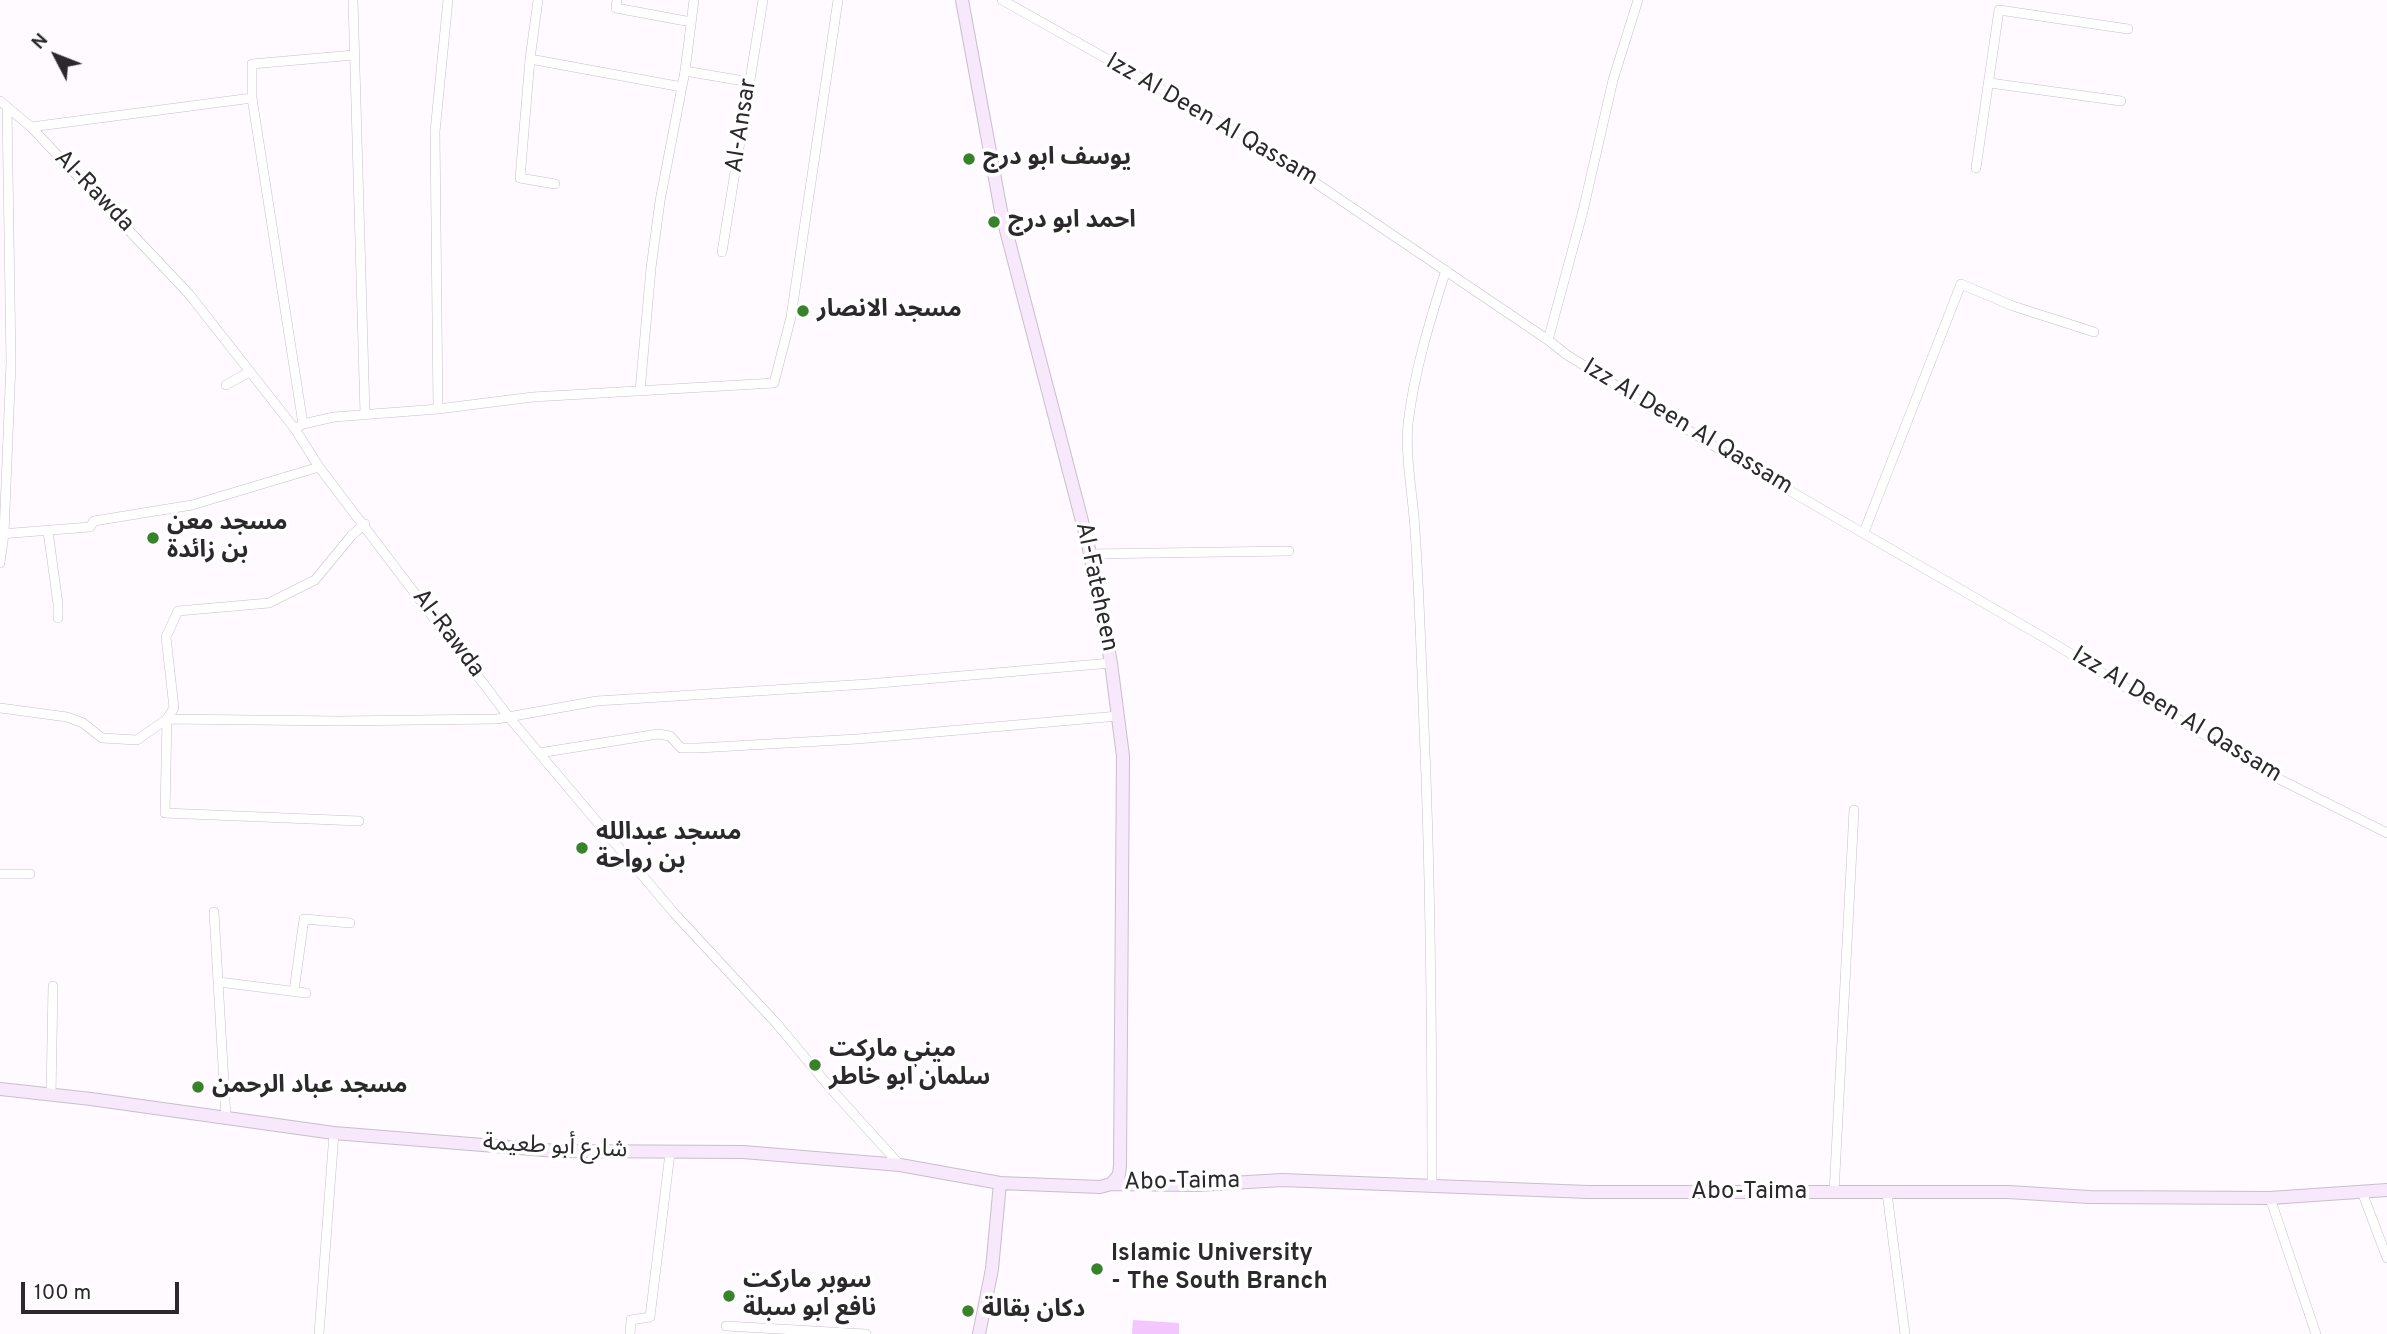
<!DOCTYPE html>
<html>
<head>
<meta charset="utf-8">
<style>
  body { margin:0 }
  #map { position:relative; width:2387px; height:1334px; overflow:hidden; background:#fefaff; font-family:Overpass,sans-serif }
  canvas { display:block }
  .north { position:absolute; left:21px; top:21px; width:70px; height:70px; -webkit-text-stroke:5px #fff; paint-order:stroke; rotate:312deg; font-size:19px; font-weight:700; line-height:28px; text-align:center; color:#2c292d }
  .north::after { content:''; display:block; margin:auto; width:24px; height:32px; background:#2c292d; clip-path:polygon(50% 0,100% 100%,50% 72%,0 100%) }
  .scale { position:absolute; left:21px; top:1282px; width:158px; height:32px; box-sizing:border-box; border:4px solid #2c292d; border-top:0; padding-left:9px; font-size:21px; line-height:24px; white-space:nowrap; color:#2c292d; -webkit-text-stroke:5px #fff; paint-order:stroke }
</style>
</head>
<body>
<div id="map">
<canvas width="2387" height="1334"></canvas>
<div class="north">N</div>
<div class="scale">100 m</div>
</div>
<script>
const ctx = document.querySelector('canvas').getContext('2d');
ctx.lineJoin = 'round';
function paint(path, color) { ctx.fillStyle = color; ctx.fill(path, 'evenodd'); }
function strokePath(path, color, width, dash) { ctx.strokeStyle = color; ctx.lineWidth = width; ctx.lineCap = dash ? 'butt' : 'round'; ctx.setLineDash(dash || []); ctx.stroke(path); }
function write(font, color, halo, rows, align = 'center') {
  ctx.font = font + ' Overpass,"Noto Sans Arabic",sans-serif'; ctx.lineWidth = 7; ctx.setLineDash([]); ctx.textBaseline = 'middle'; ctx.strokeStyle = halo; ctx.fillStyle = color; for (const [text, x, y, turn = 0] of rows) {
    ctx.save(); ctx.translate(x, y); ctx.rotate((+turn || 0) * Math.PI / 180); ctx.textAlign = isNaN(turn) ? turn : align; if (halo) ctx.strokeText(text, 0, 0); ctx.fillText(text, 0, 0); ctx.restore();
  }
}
paint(new Path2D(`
  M 1133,1320 L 1179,1323 L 1179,1334 L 1132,1334 Z`), '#f4c6fe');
const street = new Path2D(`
  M 353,0 L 365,414
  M 538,0 L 530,59 L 520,178 L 555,184
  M 617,0 L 616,8 L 691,22
  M 1002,0 L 1255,142 L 1548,340 L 1567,355 L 1740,462 L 2043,637 L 2269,774 L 2387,833
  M 530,59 L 682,87
  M 685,71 L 750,82
  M 1990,83 L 2121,101
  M 252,98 L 303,424
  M 0,101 L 31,127 L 189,294 L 295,429 L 319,467 L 508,716 L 539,753 L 674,913 L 777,1024 L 832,1090 L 900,1165
  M 31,127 L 252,98 L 252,64 L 354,55
  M 1976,168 L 1999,10 L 2128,29
  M 722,252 L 763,0
  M 1548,340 L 1583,211 L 1613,80 L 1638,0
  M 226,385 L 249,372
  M 640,391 L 651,268 L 660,201 L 685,71 L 694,0
  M 438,409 L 435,132 L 448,0
  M 295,429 L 303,424 L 334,417 L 438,409 L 533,397 L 774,383 L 791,317 L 838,0
  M 48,531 L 58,604 L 58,618
  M 1864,532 L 1961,284 L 2013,306 L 2094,332
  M 0,534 L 90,527 L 94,521 L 192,505 L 319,467
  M 1090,554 L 1289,551
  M 0,563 L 4,534 L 11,362 L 7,108
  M 0,708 L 67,717 L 83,723 L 102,738 L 137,740 L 167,719 L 340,721 L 497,719 L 597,701 L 868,684 L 1111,663
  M 539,753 L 658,734 L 670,736 L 681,748 L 698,748 L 857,739 L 1118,716
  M 359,821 L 165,813 L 167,719 L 174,708 L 166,637 L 178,611 L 269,603 L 315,580 L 352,535 L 365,524
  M 0,874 L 30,874
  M 214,912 L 226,1118
  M 219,982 L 306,993
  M 294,991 L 304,919 L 350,923
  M 51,1095 L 53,986
  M 1432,1187 C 1432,1042 1431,897 1425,752 C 1422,678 1420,604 1415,530 C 1413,495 1405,459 1408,424 C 1414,372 1430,320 1446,270
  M 2362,1192 L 2387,1258
  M 1834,1193 L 1854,810
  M 1887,1193 L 1905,1334
  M 2270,1198 L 2316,1334
  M 726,1326 L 866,1334
  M 319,1334 L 334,1133
  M 630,1334 L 631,1320 L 650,1317 L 670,1153`);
const secondary = new Path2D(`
  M 962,0 L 1001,211 L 1088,544 L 1111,663 L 1123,756 L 1120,1165 L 1119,1175 L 1111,1184
  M 0,1089 L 91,1099 L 334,1133 L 557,1151 L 743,1152 L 900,1165 L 1000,1183 L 1100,1187 L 1111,1184 L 1197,1185 L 1282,1180 L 1588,1192 L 2008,1192 L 2089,1197 L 2270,1198 L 2387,1190
  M 979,1334 L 992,1269 L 1000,1183`);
strokePath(street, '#c8bfca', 10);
strokePath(secondary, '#c8bfca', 14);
strokePath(street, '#fff', 9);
strokePath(secondary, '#f8e8fb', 12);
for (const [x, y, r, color] of [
  [969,159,7,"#38822a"],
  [994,222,7,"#38822a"],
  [803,311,7,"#38822a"],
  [153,538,7,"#38822a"],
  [582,848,7,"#38822a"],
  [815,1065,7,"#38822a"],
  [198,1087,7,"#38822a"],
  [1097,1269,7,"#38822a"],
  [729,1296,7,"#38822a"],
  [968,1311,7,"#38822a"]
]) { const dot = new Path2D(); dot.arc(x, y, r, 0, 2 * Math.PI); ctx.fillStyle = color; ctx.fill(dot); strokePath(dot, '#fff', 2.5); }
write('24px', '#2c292d', '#fff', [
  ["Izz Al Deen Al Qassam",1211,121,30],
  ["Al-Ansar",743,126,-81],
  ["Al-Rawda",93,192,46],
  ["Izz Al Deen Al Qassam",1687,428,31],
  ["Al-Fateheen",1095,587,78],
  ["Al-Rawda",447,634,53],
  ["Izz Al Deen Al Qassam",2176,716,31],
  ["شارع أبو طعيمة",555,1148,3],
  ["Abo-Taima",1182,1183,-1],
  ["Abo-Taima",1749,1193]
]);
write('bold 24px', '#2c292d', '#fff', [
  ["يوسف ابو درج",983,159],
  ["احمد ابو درج",1008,222],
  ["مسجد الانصار",817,311],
  ["مسجد معن",167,524],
  ["بن زائدة",167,552],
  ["مسجد عبدالله",596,834],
  ["بن رواحة",596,862],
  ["ميني ماركت",829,1051],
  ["سلمان ابو خاطر",829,1079],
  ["مسجد عباد الرحمن",212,1087],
  ["Islamic University",1111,1255],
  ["- The South Branch",1111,1283],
  ["سوبر ماركت",743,1282],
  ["نافع ابو سبلة",743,1310],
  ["دكان بقالة",982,1311]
], 'left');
</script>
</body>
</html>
